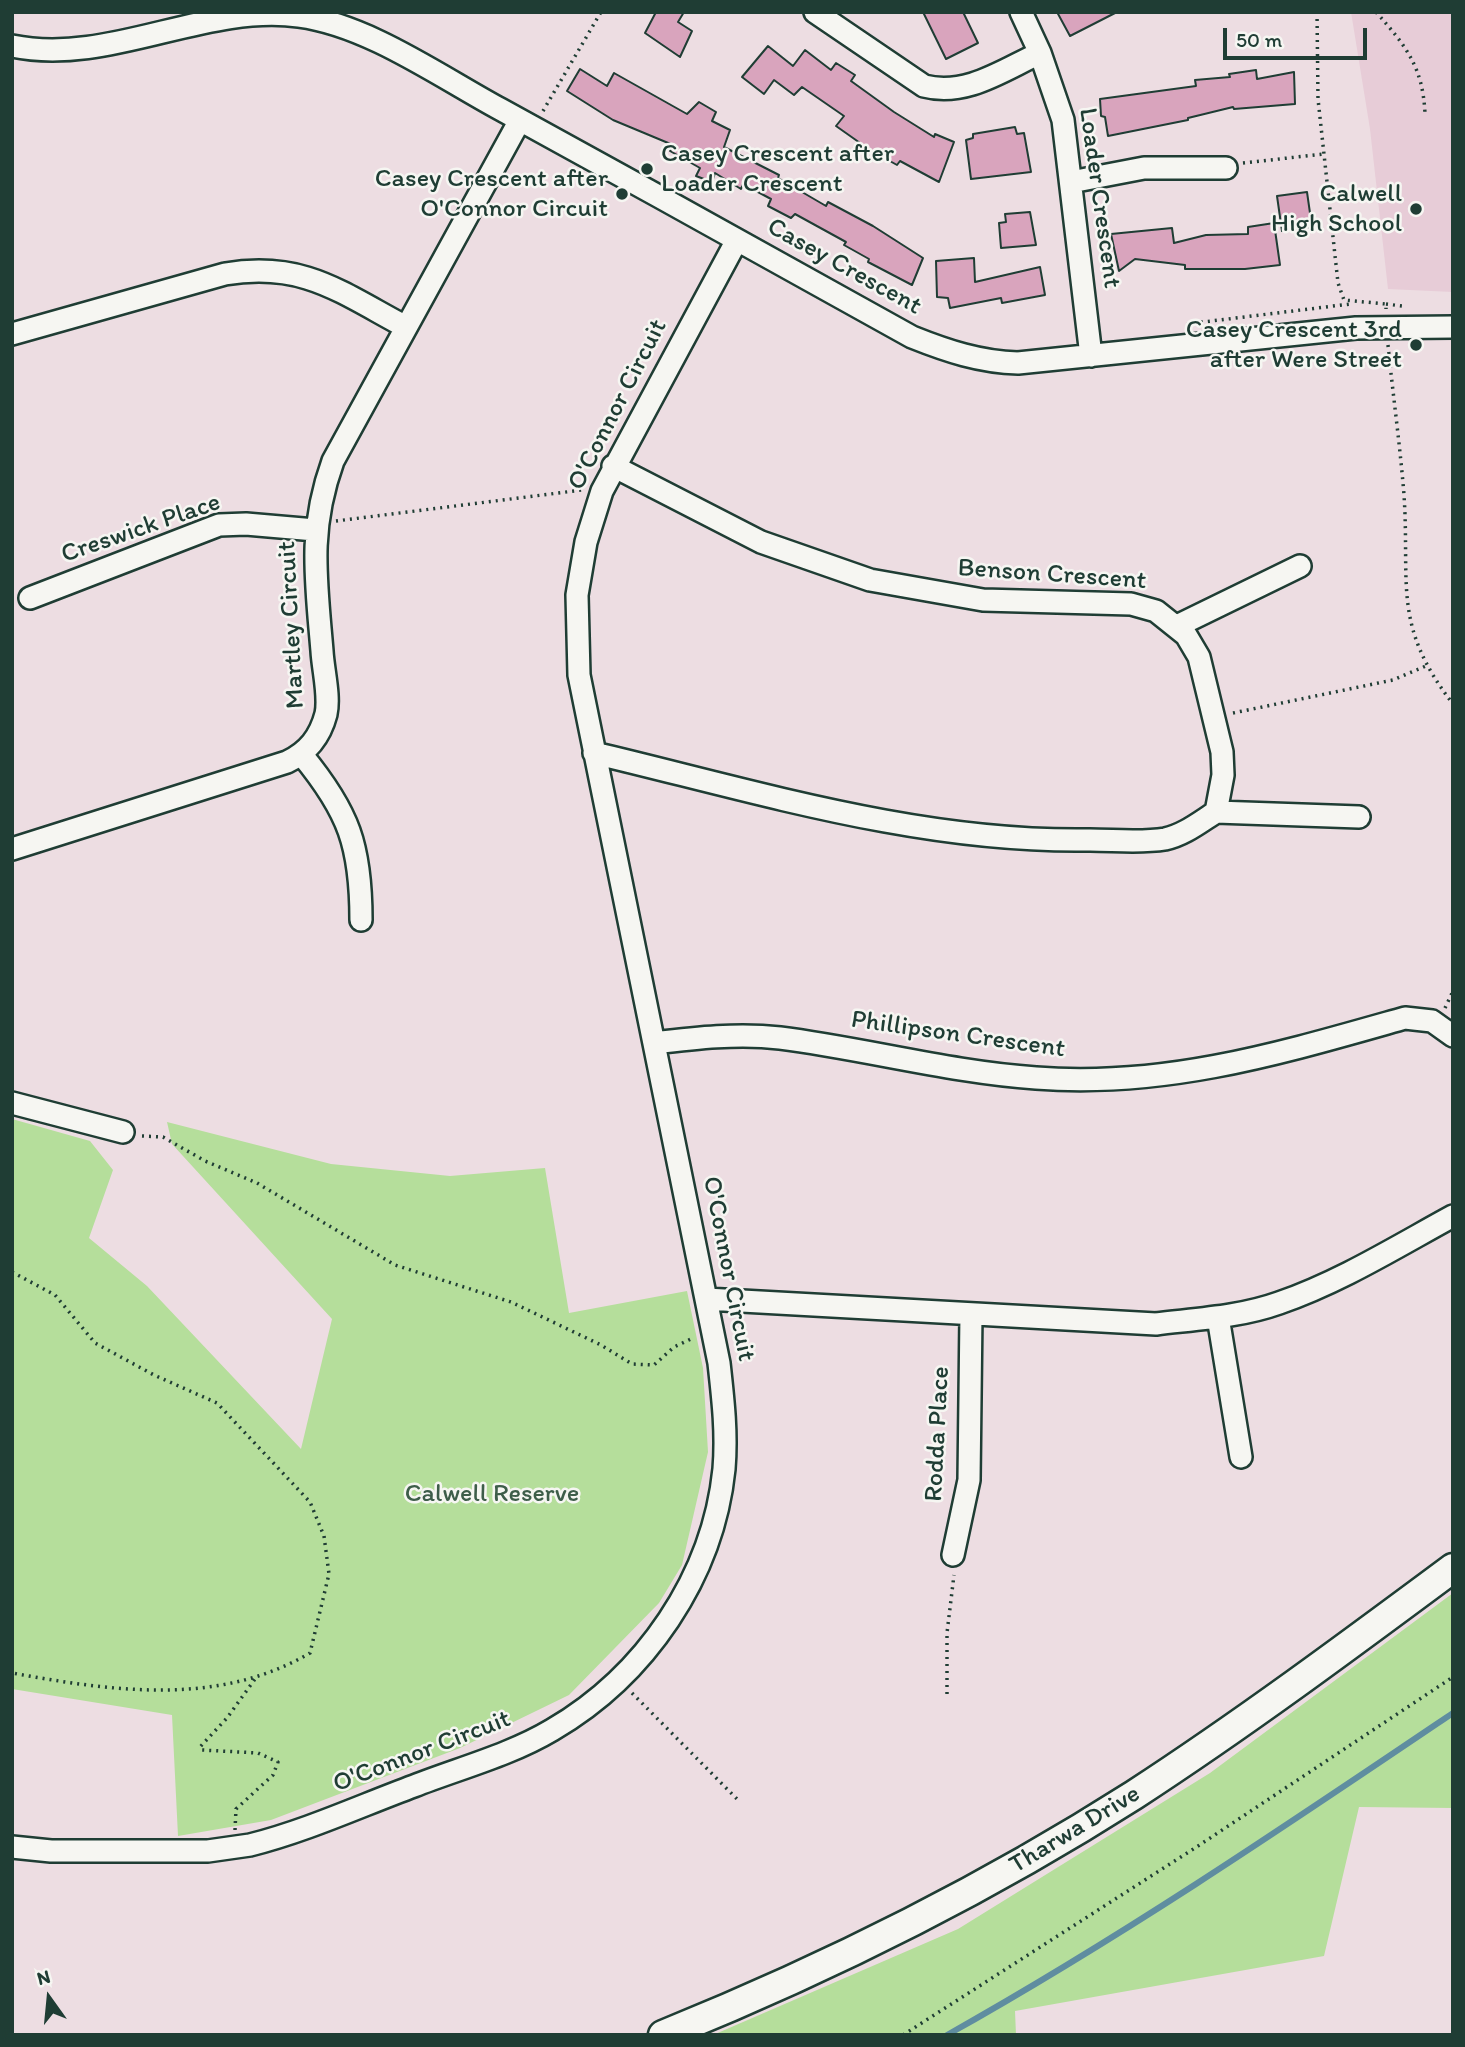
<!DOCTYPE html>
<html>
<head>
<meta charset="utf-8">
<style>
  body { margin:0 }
  #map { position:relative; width:1465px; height:2047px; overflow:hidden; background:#eddde2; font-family:Itim,sans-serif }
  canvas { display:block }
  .frame { position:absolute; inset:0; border:14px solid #1f3d34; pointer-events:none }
  .north { position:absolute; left:14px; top:1963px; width:70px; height:70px; -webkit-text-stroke:5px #f6f6f2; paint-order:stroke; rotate:345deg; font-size:19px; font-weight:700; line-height:28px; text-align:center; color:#1f3d34 }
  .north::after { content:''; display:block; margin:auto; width:24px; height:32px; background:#1f3d34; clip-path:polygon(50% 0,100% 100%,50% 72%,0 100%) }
  .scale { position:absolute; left:1223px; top:28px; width:144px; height:32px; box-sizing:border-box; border:4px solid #1f3d34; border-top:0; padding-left:9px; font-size:21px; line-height:24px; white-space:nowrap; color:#1f3d34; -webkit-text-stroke:5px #f6f6f2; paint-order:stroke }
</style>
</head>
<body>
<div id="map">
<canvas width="1465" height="2047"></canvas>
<div class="frame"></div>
<div class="north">N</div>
<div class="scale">50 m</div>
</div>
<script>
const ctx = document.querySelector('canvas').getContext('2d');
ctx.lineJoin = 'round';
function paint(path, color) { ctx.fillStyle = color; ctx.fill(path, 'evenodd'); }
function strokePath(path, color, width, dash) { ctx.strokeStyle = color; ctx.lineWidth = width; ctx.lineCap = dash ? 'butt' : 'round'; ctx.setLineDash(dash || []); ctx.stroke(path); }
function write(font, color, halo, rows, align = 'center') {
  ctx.font = font + ' Itim,sans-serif'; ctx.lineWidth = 5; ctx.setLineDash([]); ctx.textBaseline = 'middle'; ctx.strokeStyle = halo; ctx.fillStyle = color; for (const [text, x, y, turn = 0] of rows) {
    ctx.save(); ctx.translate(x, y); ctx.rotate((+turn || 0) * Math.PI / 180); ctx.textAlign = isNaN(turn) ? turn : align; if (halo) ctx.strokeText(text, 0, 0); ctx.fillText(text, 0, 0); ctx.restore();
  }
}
paint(new Path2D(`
  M 1351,12 L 1453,12 L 1453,292 L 1388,289 L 1370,129 Z`), '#e7ccd7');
paint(new Path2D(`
  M 12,1119 L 90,1141 L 113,1170 L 89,1238 L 147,1286 L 301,1449 L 332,1319 L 172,1144 L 167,1122 L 331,1164 L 450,1176 L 545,1168 L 569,1313 L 687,1291 L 703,1368 L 708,1452 L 682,1565 L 659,1603 L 569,1695 L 460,1748 L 271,1820 L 178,1836 L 172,1715 L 12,1689 Z
  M 1453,1593 L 1453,1808 L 1359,1807 L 1324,1956 L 1015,2011 L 1016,2035 L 713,2035 L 958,1929 L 1210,1773 Z`), '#b5de9b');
strokePath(new Path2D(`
  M 947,2035 C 1122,1937 1287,1825 1453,1713`), '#5f8da0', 6);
const building = new Path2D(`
  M 656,12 L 684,12 L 678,22 L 692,31 L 680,57 L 645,33 Z
  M 923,12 L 963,12 L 978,43 L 946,59 Z
  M 1057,12 L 1117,12 L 1070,36 Z
  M 768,46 L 793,66 L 805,50 L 831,70 L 836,63 L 855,75 L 851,81 L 894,112 L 934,137 L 935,134 L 954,142 L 939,182 L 900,161 L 897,165 L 870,150 L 836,126 L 844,116 L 802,87 L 794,95 L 774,80 L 764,94 L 742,77 Z
  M 580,69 L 607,86 L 614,73 L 687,114 L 699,102 L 716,112 L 712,121 L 730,130 L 724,147 L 779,175 L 778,178 L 826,206 L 828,202 L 873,226 L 923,258 L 912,285 L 868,262 L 869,259 L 844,245 L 846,242 L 795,214 L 791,218 L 768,206 L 771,199 L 743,184 L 741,189 L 715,173 L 712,182 L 696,176 L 700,168 L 670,151 L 673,145 L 613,120 L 567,91 Z
  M 1256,70 L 1257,79 L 1294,72 L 1295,104 L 1234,109 L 1233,107 L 1188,118 L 1188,120 L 1108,136 L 1105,117 L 1101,116 L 1100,99 L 1196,86 L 1195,80 L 1230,77 L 1229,74 Z
  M 1015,127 L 1017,134 L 1024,133 L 1031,172 L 971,179 L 966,140 L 973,138 L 973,134 Z
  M 1307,192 L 1312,227 L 1282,231 L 1277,196 Z
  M 1030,212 L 1036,245 L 1001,248 L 999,223 L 1006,222 L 1005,214 Z
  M 1274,223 L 1280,265 L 1245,269 L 1185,269 L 1185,265 L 1135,259 L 1119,271 L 1111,234 L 1172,228 L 1174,243 L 1206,235 L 1248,234 L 1248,227 Z
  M 974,258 L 975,282 L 1040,267 L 1045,295 L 1002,303 L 1001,298 L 950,308 L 948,298 L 937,297 L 936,261 Z`);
paint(building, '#d9a4bd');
strokePath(building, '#1f3d34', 2);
const minor = new Path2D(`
  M 815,12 L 924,86 C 966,97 1003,70 1040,53
  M 1021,12 L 1040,53 L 1063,120 L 1091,356
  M 12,46 C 109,66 203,3 299,16 C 368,25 439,76 500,109 C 638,184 774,261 912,337 C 947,351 980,362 1018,363 L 1356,328 L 1453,327
  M 1071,182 L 1144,168 L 1226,168
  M 12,334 L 225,274 C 303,261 340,292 406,327
  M 30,598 L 219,525 L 246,524 L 315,530
  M 1177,626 L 1300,566
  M 594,753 C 758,792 921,843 1090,840 C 1114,840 1141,843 1165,839 C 1184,835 1200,822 1216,812 L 1223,775 L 1222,752 L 1199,657 L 1186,635 L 1156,611 L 1131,604 L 983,600 L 870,580 L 761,542 L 613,466
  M 302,755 C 349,812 361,846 361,920
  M 1216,812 L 1359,817
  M 12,849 L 287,762 C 308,752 320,737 326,714 C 330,696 323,670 322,651 C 316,579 308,530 333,461 L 520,120
  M 654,1043 C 696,1038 738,1033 780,1038 C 866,1049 950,1072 1036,1078 C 1166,1088 1281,1053 1405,1018 L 1432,1021 L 1453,1036
  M 12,1103 L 123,1132
  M 706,1299 L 1156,1324 C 1197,1319 1240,1317 1279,1303 C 1340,1282 1396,1247 1453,1216
  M 1218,1317 L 1241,1457
  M 953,1555 L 969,1480 L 971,1314
  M 12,1847 L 51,1851 L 208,1851 L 250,1845 C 306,1831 360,1806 414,1786 C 460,1768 510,1755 552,1730 C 645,1676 713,1577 724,1469 C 727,1433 723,1399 719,1363 L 579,675 L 577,595 L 586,542 L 602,491 L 737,240`);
const major = new Path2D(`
  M 663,2035 C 826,1969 985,1890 1134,1795 C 1243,1724 1348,1646 1453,1568`);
strokePath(minor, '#1f3d34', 26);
strokePath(major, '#1f3d34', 33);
strokePath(new Path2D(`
  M 1317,12 L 1318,99 L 1338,283 L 1344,300 L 1386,304 L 1386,309
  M 1376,12 C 1406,46 1423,67 1425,114
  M 543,111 L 601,12
  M 1243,163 L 1324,154
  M 1386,304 L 1402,306
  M 1187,324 L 1350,304
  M 1388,345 C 1393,395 1400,445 1404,495 C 1410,586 1392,625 1453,704
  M 336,521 L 582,490
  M 1233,713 L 1393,680 L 1426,666
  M 1445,1008 L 1453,991
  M 142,1136 L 163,1137 L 205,1161 L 257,1183 L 395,1265 L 511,1302 L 601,1345 L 632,1364 L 654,1365 L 674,1347 L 693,1338
  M 12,1272 L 55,1295 L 95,1343 L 154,1375 L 217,1403 L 310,1502 L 324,1536 L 329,1574 L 310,1653 C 218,1707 112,1691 12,1673
  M 632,1693 L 739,1801
  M 947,1694 L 947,1633 L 954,1575
  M 235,1830 L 236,1809 L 273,1775 L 278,1762 L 258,1753 L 202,1750 L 200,1747 L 227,1718 L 255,1679
  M 903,2035 L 1198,1846 L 1453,1677`), '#1f3d34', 3.5, [2, 5]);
strokePath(minor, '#f6f6f2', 21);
strokePath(major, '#f6f6f2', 28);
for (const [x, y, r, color] of [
  [647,169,7,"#1f3d34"],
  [622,194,7,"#1f3d34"],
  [1416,209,7,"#1f3d34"],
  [1416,345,7,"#1f3d34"]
]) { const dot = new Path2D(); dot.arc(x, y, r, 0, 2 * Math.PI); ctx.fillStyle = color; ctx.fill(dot); strokePath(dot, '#f6f6f2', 2.5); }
write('26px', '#1f3d34', '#f6f6f2', [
  ["Casey Crescent after",661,154,"left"],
  ["Loader Crescent",661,184,"left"],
  ["Casey Crescent after",608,179],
  ["O'Connor Circuit",608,209],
  ["Calwell",1402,194],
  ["High School",1402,224],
  ["Casey Crescent 3rd",1402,330],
  ["after Were Street",1402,360]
], 'right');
write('26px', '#1f3d34', '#f6f6f2', [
  ["Loader Crescent",1099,198,82],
  ["Casey Crescent",844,267,29],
  ["O'Connor Circuit",618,405,-63],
  ["Creswick Place",141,529,-19],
  ["Benson Crescent",1052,575,4],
  ["Martley Circuit",292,625,-93],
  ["Phillipson Crescent",958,1035,8],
  ["O'Connor Circuit",728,1269,79],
  ["Rodda Place",938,1434,-87],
  ["O'Connor Circuit",422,1752,-21],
  ["Tharwa Drive",1075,1830,-31]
]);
write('26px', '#3d5d49', '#f6f6f2', [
  ["Calwell Reserve",492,1494]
]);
</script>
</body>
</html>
